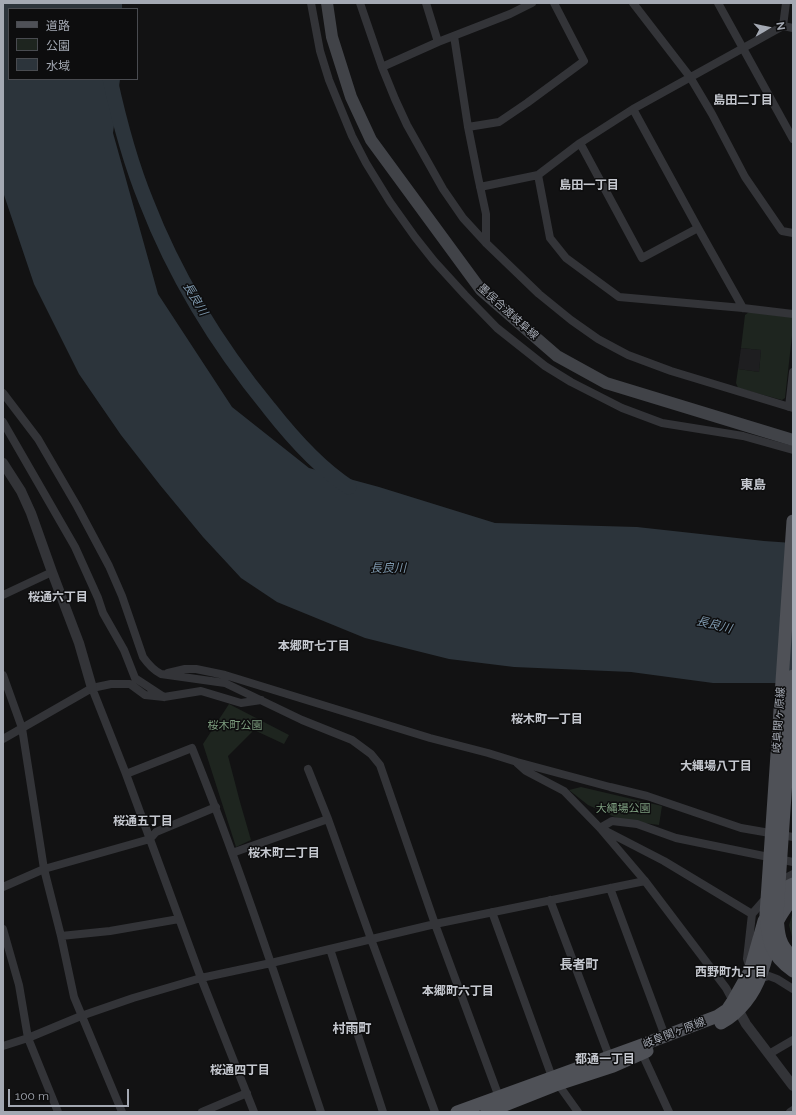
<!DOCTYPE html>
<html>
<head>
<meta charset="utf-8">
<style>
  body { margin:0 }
  #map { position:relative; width:796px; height:1115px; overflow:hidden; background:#121213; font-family:Raleway,"Noto Sans JP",sans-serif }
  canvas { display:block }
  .frame { position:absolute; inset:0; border:4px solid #a4a9b3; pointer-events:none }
  .legend { position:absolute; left:8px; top:8px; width:130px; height:72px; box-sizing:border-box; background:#0d0d0e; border:1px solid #494b50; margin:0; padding:5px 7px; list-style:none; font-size:12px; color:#a4a9b3 }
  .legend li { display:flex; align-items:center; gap:8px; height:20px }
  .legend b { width:20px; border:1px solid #494b50 }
  .north { position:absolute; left:748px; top:8px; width:40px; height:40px; -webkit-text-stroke:3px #0d0d0e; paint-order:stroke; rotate:81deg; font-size:11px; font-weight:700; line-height:16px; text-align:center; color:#a4a9b3 }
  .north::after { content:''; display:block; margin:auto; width:14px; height:18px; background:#a4a9b3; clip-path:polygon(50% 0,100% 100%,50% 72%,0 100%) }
  .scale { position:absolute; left:8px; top:1089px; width:121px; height:18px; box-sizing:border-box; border:2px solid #a4a9b3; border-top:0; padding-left:5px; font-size:12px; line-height:14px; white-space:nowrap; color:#a4a9b3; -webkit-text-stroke:3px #0d0d0e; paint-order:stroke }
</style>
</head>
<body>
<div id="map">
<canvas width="796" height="1115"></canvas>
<div class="frame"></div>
<ul class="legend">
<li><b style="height:5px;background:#4f5157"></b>道路</li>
<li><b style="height:11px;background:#1e251f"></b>公園</li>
<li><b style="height:11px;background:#2c343b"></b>水域</li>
</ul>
<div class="north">N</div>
<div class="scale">100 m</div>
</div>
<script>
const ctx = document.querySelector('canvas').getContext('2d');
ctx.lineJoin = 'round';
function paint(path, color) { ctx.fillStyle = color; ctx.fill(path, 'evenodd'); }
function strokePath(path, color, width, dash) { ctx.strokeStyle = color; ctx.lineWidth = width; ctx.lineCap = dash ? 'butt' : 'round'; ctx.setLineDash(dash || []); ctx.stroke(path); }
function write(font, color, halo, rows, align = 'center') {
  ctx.font = font + ' Raleway,"Noto Sans JP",sans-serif'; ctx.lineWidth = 3; ctx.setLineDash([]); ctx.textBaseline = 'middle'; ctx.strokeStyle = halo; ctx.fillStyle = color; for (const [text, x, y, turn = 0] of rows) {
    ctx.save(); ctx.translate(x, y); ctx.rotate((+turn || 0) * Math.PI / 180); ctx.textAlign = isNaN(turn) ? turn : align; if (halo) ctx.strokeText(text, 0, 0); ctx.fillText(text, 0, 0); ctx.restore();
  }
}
paint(new Path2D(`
  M 741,348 L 761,350 L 759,372 L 738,369 Z`), '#1e1e20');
paint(new Path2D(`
  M 749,312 L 791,317 L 793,319 L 793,327 L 785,398 L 782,400 L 738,388 L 736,383 L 738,369 L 759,372 L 761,350 L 741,348 L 745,315 Z
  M 229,704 L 289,735 L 284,744 L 254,730 L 228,756 L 240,802 L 251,840 L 236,847 L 203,744 Z
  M 581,787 L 662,806 L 659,825 L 621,820 L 588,805 L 569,790 Z
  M 793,912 L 793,941 L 789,925 Z`), '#1e251f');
paint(new Path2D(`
  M 3,3 L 122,3 L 122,9 L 9,9 L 9,79 L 120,79 L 113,133 L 158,294 L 232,407 L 309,468 L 379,487 L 495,523 L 637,527 L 764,541 L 793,543 L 793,683 L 713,683 L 631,672 L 514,667 L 449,659 L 365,638 L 277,602 L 241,578 L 203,537 L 160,485 L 121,435 L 79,374 L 34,284 L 3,192 Z`), '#2c343b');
strokePath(new Path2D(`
  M 110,79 C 119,120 130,162 146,201 C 175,276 218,346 269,408 C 291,436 319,468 349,487`), '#2c343b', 15);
strokePath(new Path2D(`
  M 311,3 L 320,51 L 329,80 L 352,136 L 366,163 L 390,202 L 415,237 L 434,261 L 465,295 L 497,328 L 545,366 L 571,382 L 622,408 L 662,423 L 743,436 L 793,450
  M 360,3 L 382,67 L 395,99 L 407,125 L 443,189 L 463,218 L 486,243 L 539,294 L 571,320 L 598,339 L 628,355 L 671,371 L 793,408
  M 426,3 L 438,42
  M 633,3 L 690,77 L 712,114 L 745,177 L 782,231 L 793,233
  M 718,3 L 793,139
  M 783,26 L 786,3
  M 454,36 L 468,127 L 478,177 L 486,214 L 486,243
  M 382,67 L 438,42 L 510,14 L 532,3
  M 633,109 L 698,228 L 743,308
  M 468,127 L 499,122 L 527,103 L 584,61 L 554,3
  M 580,143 L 642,258 L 698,228
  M 538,175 L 550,238 L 566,258 L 619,297 L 743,308 L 793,314
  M 480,187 L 538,175 L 580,143 L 633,109 L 783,26 L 793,28
  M 3,393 L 38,439 L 77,506 L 109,566 L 122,596 L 143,657 C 148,664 153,670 161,674 L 225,683 L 302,720 L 352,740 L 371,754 L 380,765 L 435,924 L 499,1097
  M 789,407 L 793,372
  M 3,422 L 75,547 L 98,598 L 103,613 L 124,650 L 135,678 L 164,697
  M 3,595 L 52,572
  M 168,673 L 185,669 L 196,669 L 225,675 L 430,738 L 488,753 L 517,762 L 610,787 L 647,796 L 741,828 L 793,837
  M 3,675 L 22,728 L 44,869 L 61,936 L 74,997 L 122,1112
  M 92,688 L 126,774 L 201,978 L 254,1112
  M 3,739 L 92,688 L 111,684 L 130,684 L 145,695 L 164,697 L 201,691 L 241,703 L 261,700
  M 517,763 L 526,771 L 564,791 L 600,828 L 645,881 L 726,988 L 733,1001
  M 308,769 L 328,819 L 371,939 L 435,1112
  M 126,774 L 192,748 C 240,867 280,990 321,1112
  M 600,828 L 612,821 L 637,824 L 676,838 L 793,862
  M 604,830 L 664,861 L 752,914 L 767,897
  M 232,853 L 328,819
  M 779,884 L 784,879 L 793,874
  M 3,887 L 44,869 L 150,839 L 156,832 L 216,807
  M 610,888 L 665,1036
  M 550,900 L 609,1056
  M 492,912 L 552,1077
  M 3,929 L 19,985 L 28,1038 L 58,1112
  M 61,936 L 110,931 L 179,919
  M 330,949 L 383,1112
  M 749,966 L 747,959 L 752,914
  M 759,979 L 769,976 L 777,979 L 793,989
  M 3,1046 L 28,1038 L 81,1016 L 133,998 L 201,978 L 271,963 L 435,924 L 645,881
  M 640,1049 L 669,1112
  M 769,1054 L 793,1040
  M 558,1084 L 578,1112
  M 202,1112 L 247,1093
  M 790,1112 L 793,1110`), '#333438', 8);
strokePath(new Path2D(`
  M 3,463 L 21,491 L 31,513 L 52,572 L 79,643 L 92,688
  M 735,1004 L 746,1024 L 793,1086`), '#333438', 10);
strokePath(new Path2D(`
  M 327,3 L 332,37 L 351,97 L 371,140 L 481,290 L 557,356 L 606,383 L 793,440`), '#414348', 12);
strokePath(new Path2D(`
  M 721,1023 C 740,1013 754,994 761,974 C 767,959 769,942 775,927 C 779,916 786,907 793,898
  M 457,1112 L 639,1046 L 718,1016 L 727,1010 L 733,1001 L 750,971 L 764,921 L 776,902 L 787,887 L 793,884
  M 487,1112 L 558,1084 L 613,1066 L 647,1051`), '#4f5157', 13);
strokePath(new Path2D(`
  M 793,521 L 766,914 C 768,941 770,955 793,971
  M 793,676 L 777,914 C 778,932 778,945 793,957`), '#4f5157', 13);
write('11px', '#a4a9b3', '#0d0d0e', [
  ["墨俣合渡岐阜線",508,312,42],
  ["岐阜関ヶ原線",779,720,-86],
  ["岐阜関ヶ原線",674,1033,-21]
]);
write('11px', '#7c9c7e', '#0d0d0e', [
  ["桜木町公園",235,726],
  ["大縄場公園",623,809]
]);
write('bold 12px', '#c5c8cf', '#0d0d0e', [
  ["島田二丁目",743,100],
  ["島田一丁目",589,185],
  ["桜通六丁目",58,597],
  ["本郷町七丁目",314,646],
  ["桜木町一丁目",547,719],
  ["大縄場八丁目",716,766],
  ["桜通五丁目",143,821],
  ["桜木町二丁目",284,853],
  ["西野町九丁目",731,972],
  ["本郷町六丁目",458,991],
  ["都通一丁目",605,1059],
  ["桜通四丁目",240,1070]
]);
write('italic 12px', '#7d97ac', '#0d0d0e', [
  ["長良川",195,299,59],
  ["長良川",388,568],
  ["長良川",714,625,14]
]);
write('bold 13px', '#c5c8cf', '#0d0d0e', [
  ["東島",753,485],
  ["長者町",579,965],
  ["村雨町",352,1029]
]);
</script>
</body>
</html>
